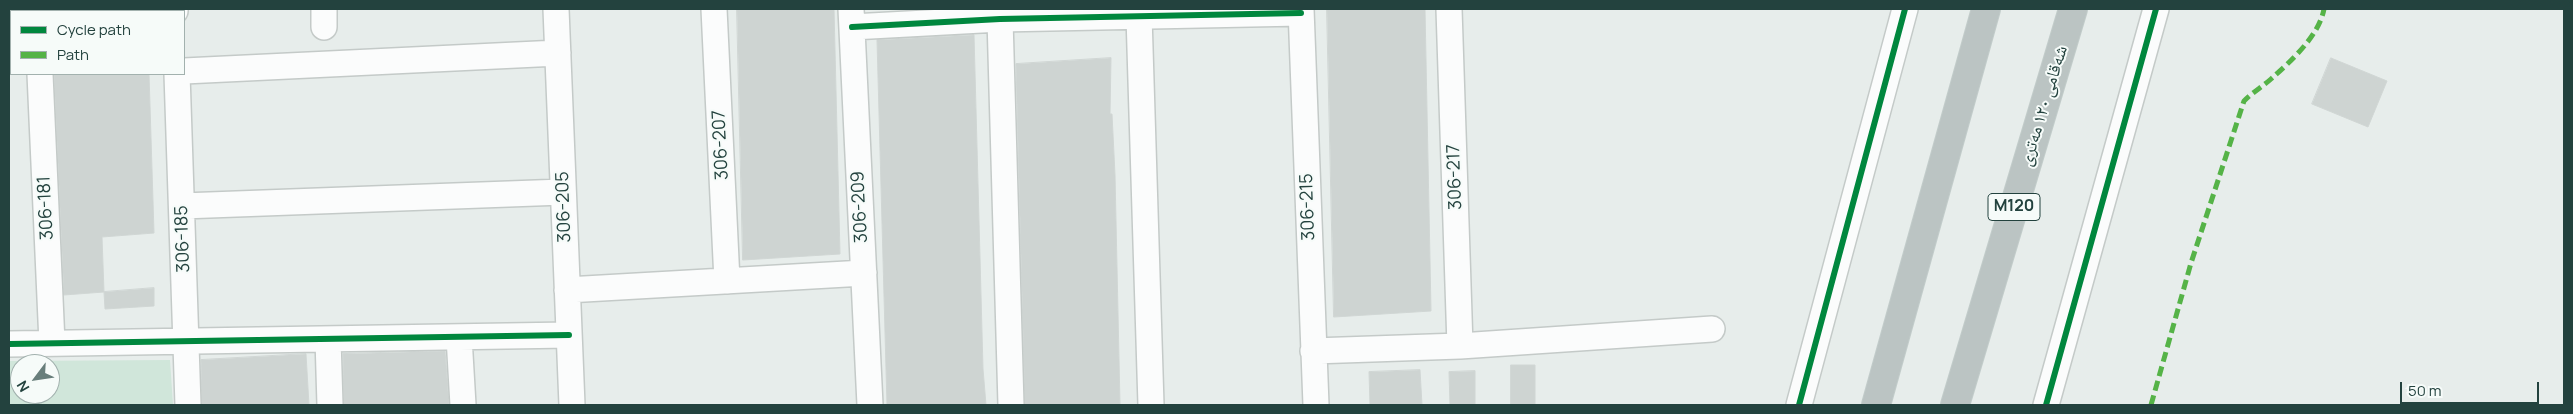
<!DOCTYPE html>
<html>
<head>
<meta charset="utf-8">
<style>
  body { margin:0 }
  #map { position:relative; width:2573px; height:414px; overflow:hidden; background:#e7edeb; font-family:Manrope,sans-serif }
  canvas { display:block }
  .frame { position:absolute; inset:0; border:10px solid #23423e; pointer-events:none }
  .legend { position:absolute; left:10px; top:10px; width:175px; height:65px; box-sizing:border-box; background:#f6fbf9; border:1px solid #a2b1ae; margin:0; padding:6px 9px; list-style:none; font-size:15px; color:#23423e }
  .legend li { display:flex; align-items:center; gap:10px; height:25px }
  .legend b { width:25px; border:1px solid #a2b1ae }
  .north { position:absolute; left:10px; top:354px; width:50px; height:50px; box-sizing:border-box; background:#f6fbf9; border:1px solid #a2b1ae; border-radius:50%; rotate:239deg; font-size:14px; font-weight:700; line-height:20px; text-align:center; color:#23423e }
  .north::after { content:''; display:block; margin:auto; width:18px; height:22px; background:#687e7b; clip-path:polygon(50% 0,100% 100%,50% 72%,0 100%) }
  .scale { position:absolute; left:2400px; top:382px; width:139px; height:22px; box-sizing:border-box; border:2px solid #23423e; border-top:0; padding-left:6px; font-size:15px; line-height:18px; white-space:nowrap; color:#23423e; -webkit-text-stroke:4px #f6fbf9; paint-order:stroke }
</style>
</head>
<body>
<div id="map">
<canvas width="2573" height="414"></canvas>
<div class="frame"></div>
<ul class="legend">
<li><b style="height:6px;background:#00873e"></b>Cycle path</li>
<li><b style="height:6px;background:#55b347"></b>Path</li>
</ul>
<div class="north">N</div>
<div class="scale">50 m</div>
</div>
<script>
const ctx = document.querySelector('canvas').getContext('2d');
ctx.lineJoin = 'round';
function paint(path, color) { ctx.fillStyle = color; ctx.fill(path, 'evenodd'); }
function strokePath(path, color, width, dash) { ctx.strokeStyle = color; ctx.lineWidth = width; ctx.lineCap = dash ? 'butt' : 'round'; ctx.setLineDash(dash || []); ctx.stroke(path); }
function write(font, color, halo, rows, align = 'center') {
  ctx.font = font + ' Manrope,"Noto Naskh Arabic",sans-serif'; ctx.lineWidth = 4; ctx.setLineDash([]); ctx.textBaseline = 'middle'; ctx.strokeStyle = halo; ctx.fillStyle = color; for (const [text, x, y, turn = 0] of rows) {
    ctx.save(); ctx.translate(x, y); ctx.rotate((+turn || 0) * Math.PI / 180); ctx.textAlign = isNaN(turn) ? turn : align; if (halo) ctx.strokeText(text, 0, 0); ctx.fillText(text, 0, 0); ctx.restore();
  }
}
paint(new Path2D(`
  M 170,360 L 173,405 L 9,405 L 9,361 ZM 20,364 L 50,364 L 50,394 L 20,394 Z`), '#d0e6da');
const building = new Path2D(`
  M 737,9 L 834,9 L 840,254 L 743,260 Z
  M 1327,9 L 1425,9 L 1431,311 L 1334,317 Z
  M 974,35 L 983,369 L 986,405 L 887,405 L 877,40 Z
  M 1111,58 L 1110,114 L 1112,114 L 1115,175 L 1120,405 L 1025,405 L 1016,64 Z
  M 2331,58 L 2387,81 L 2368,127 L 2312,104 Z
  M 54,74 L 149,74 L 154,233 L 102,237 L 104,292 L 64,295 Z
  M 154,288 L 154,306 L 105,309 L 104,292 Z
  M 445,351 L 449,405 L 344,405 L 343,354 Z
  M 306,354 L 309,405 L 202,405 L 201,360 Z
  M 1511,365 L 1535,365 L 1535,405 L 1511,405 Z
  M 1420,370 L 1422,405 L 1370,405 L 1369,372 Z
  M 1475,371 L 1475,405 L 1450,405 L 1449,372 Z`);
paint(building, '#ced4d2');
strokePath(building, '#d0d6d4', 1);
const minor = new Path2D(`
  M 37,9 L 37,11
  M 175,9 L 175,11
  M 324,9 L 324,27
  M 556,9 L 572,405
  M 714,9 L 727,281
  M 851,9 L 870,405
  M 1301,9 L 1316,405
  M 1449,9 L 1460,346
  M 1139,16 L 1151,405
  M 1000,19 L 1011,405
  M 852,27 L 1000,19 L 1301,13
  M 184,71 L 558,53
  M 40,74 L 52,343
  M 177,74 L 188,405
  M 182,206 L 563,192
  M 567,290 L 864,273
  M 459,337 L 463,405
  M 328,339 L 330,405
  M 9,344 L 569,335
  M 1313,351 L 1460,346 L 1712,329
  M 1799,405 L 1905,9
  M 2046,405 L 2156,9`);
const highway = new Path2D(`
  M 1876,405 L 1986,9
  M 1955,405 L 2073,9`);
strokePath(minor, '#c4cac8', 28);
strokePath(highway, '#c2ccca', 30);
strokePath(minor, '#fbfcfc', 25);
strokePath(highway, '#bbc4c3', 28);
strokePath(new Path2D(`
  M 2151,405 L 2191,263 L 2244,101 C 2253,92 2262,87 2271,79 C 2291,61 2319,36 2324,9`), '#55b347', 5, [10, 5]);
strokePath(new Path2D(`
  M 852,27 L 1000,19 L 1301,13
  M 9,344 L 569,335
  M 1799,405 L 1905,9
  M 2046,405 L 2156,9`), '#00873e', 6);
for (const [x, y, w] of [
  [2014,207,52]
]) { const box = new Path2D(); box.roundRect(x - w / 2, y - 13.5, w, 27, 4); ctx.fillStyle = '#f6fbf9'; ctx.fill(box); strokePath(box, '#23423e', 1); }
write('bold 16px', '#23423e', null, [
  ["M120",2014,207]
]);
write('18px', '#23423e', '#f6fbf9', [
  ["شەقامی ١٢٠ مەتری",2044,106,-73],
  ["306-207",721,145,-93],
  ["306-217",1455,177,-92],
  ["306-205",564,207,-92],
  ["306-209",860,207,-93],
  ["306-215",1308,207,-92],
  ["306-181",46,208,-93],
  ["306-185",183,239,-92]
]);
</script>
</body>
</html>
